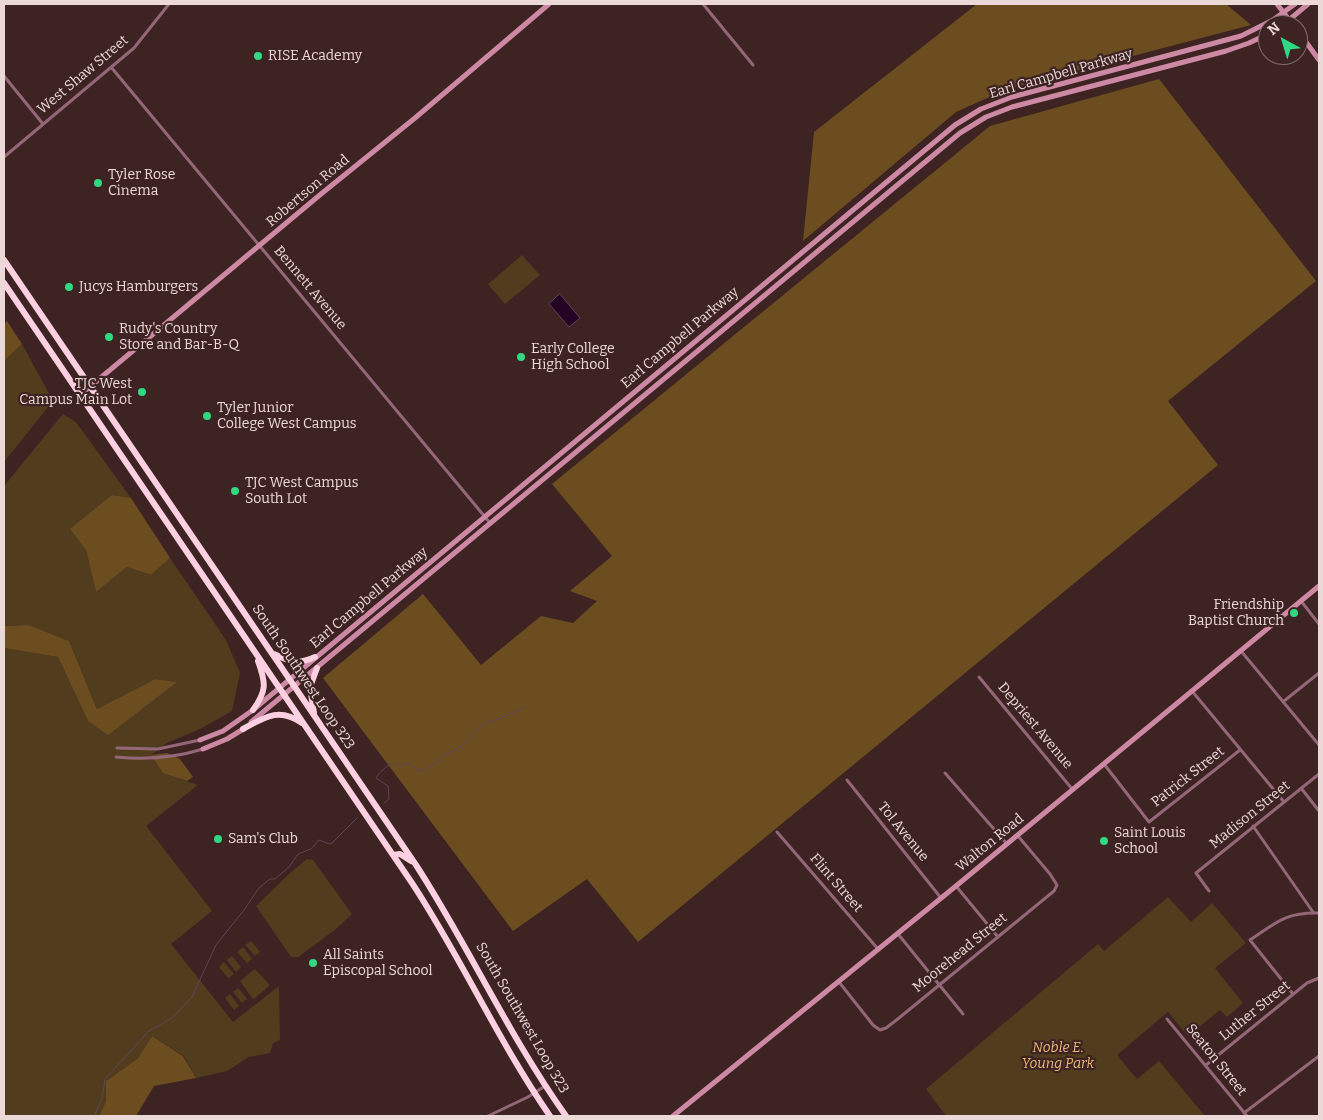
<!DOCTYPE html>
<html>
<head>
<meta charset="utf-8">
<style>
  body { margin:0 }
  #map { position:relative; width:1323px; height:1120px; overflow:hidden; background:#3e2323; font-family:Bitter,serif }
  canvas { display:block }
  .frame { position:absolute; inset:0; border:5px solid #ebd9d8; pointer-events:none }
  .north { position:absolute; left:1258px; top:15px; width:50px; height:50px; box-sizing:border-box; background:#3e2323; border:1px solid #836c6b; border-radius:50%; rotate:321deg; font-size:14px; font-weight:700; line-height:20px; text-align:center; color:#ebd9d8 }
  .north::after { content:''; display:block; margin:auto; width:18px; height:22px; background:#31d882; clip-path:polygon(50% 0,100% 100%,50% 72%,0 100%) }
</style>
</head>
<body>
<div id="map">
<canvas width="1323" height="1120"></canvas>
<div class="frame"></div>
<div class="north">N</div>
</div>
<script>
const ctx = document.querySelector('canvas').getContext('2d');
ctx.lineJoin = 'round';
function paint(path, color) { ctx.fillStyle = color; ctx.fill(path, 'evenodd'); }
function strokePath(path, color, width, dash) { ctx.strokeStyle = color; ctx.lineWidth = width; ctx.lineCap = dash ? 'butt' : 'round'; ctx.setLineDash(dash || []); ctx.stroke(path); }
function write(font, color, halo, rows, align = 'center') {
  ctx.font = font + ' Bitter,serif'; ctx.lineWidth = 4.5; ctx.setLineDash([]); ctx.textBaseline = 'middle'; ctx.strokeStyle = halo; ctx.fillStyle = color; for (const [text, x, y, turn = 0] of rows) {
    ctx.save(); ctx.translate(x, y); ctx.rotate((+turn || 0) * Math.PI / 180); ctx.textAlign = isNaN(turn) ? turn : align; if (halo) ctx.strokeText(text, 0, 0); ctx.fillText(text, 0, 0); ctx.restore();
  }
}
paint(new Path2D(`
  M 522,255 L 540,275 L 505,304 L 488,284 Z
  M 22,344 L 53,401 L 4,462 L 4,361 Z
  M 63,414 L 76,422 L 131,498 L 112,495 L 86,550 L 96,592 L 127,567 L 151,575 L 170,558 L 226,640 L 240,673 L 232,711 L 200,729 L 167,743 L 151,755 L 163,773 L 198,785 L 146,826 L 212,911 L 171,944 L 233,1022 L 279,986 L 280,1040 L 273,1043 L 270,1053 L 249,1057 L 227,1071 L 196,1078 L 184,1056 L 152,1036 L 139,1057 L 106,1081 L 106,1101 L 99,1116 L 4,1116 L 4,648 L 58,657 L 88,721 L 177,682 L 155,679 L 97,709 L 69,641 L 29,625 L 4,626 L 4,486 Z
  M 307,859 L 313,860 L 352,914 L 336,929 L 298,957 L 291,957 L 256,906 L 290,873 Z
  M 1168,897 L 1191,922 L 1212,903 L 1246,943 L 1215,968 L 1243,1003 L 1227,1017 L 1220,1010 L 1188,1036 L 1168,1012 L 1117,1055 L 1137,1079 L 1159,1061 L 1205,1116 L 946,1116 L 926,1089 L 1098,944 L 1104,951 Z
  M 251,941 L 260,952 L 255,956 L 245,945 Z
  M 243,947 L 252,959 L 247,963 L 237,952 Z
  M 232,956 L 241,967 L 236,972 L 227,960 Z
  M 224,962 L 234,974 L 228,978 L 219,967 Z
  M 255,969 L 269,984 L 269,986 L 254,999 L 252,998 L 240,981 Z
  M 238,988 L 247,999 L 242,1003 L 233,992 Z
  M 230,994 L 239,1006 L 234,1010 L 225,998 Z`), '#513c1e');
paint(new Path2D(`
  M 977,4 L 1226,4 L 1251,25 L 1007,89 L 956,112 L 803,241 L 814,132 Z
  M 1159,79 L 1316,281 L 1168,401 L 1218,465 L 638,942 L 587,879 L 513,931 L 323,678 L 423,594 L 481,665 L 541,616 L 573,623 L 597,601 L 570,591 L 612,556 L 552,484 L 990,126 Z
  M 7,321 L 22,344 L 4,361 L 4,324 Z
  M 112,495 L 131,498 L 170,558 L 151,575 L 127,567 L 96,592 L 86,550 L 70,529 Z
  M 29,625 L 69,641 L 97,709 L 155,679 L 177,682 L 108,735 L 88,721 L 58,657 L 4,648 L 4,626 Z
  M 167,753 L 180,759 L 193,777 L 187,781 L 163,773 L 151,755 Z
  M 152,1036 L 183,1056 L 196,1078 L 154,1086 L 136,1116 L 99,1116 L 106,1101 L 106,1081 L 138,1058 Z`), '#6c4d20');
const water = new Path2D(`
  M 560,294 L 580,318 L 569,327 L 549,304 Z`);
paint(water, '#230424');
strokePath(water, '#5f445a', 1);
strokePath(new Path2D(`
  M 384,803 L 389,799 L 388,786 L 376,778 C 380,771 386,767 392,763 L 399,766 L 408,763 L 420,771 L 423,771 L 438,761 L 442,756 L 461,747 L 476,730 L 485,723 L 501,718 L 525,707
  M 94,1116 L 102,1099 L 105,1079 L 149,1031 L 172,1018 L 192,997 L 216,945 L 244,910 L 259,888 L 270,879 L 275,879 L 289,867 L 298,854 L 311,849 L 319,840 L 330,844 L 332,843 L 357,818`), '#5f445a', 1);
strokePath(new Path2D(`
  M 703,4 L 753,65
  M 111,67 L 490,523
  M 4,76 L 43,124
  M 4,157 L 134,48 L 169,4
  M 1301,601 L 1319,624
  M 1241,651 L 1319,745
  M 979,677 L 1073,790
  M 1192,691 L 1284,802
  M 1284,701 L 1319,673
  M 117,748 L 158,749 L 200,740
  M 116,757 C 146,760 174,758 203,749
  M 1104,764 L 1149,822 L 1240,750
  M 945,773 L 1007,844
  M 847,780 L 941,898
  M 1301,788 L 1319,811
  M 1253,826 L 1313,912
  M 777,832 L 878,949
  M 956,886 L 998,937
  M 1209,891 L 1196,873 L 1319,774
  M 898,934 L 963,1014
  M 839,982 L 873,1025 L 880,1030 L 886,1028 L 899,1018 L 1054,891 L 1057,885 L 1050,874 L 1018,836
  M 1293,994 L 1250,940 C 1277,922 1286,912 1319,913
  M 1167,1019 L 1247,1116
  M 1206,1065 L 1307,983 L 1319,978
  M 1244,1113 L 1319,1056
  M 488,1116 L 528,1097 L 545,1086`), '#936778', 3);
strokePath(new Path2D(`
  M 1277,4 L 1293,25
  M 1283,25 L 1308,4
  M 1298,31 L 1319,60
  M 80,395 L 321,194 L 415,118 L 549,4
  M 251,722 L 960,133 L 986,117 L 1012,107 L 1226,51 L 1249,43 L 1268,34
  M 200,740 L 223,731 L 253,710 L 955,125 L 981,109 L 1012,97 L 1241,36 L 1273,20 L 1295,4
  M 203,749 L 227,739 L 245,728
  M 673,1116 L 956,886 L 1319,586`), '#cd88a4', 5);
strokePath(new Path2D(`
  M 4,260 L 416,865 C 469,947 509,1036 566,1116
  M 4,283 L 412,883 C 462,959 498,1041 550,1116
  M 274,654 C 291,662 297,665 315,657
  M 253,710 C 267,691 266,683 258,661
  M 314,713 L 310,687 L 317,668
  M 243,729 C 265,717 279,707 302,723
  M 393,855 L 400,854 L 411,861`), '#fcd0e0', 6);
for (const [x, y, r, color] of [
  [258,56,5,"#31d882"],
  [98,183,5,"#31d882"],
  [69,287,5,"#31d882"],
  [109,337,5,"#31d882"],
  [521,357,5,"#31d882"],
  [142,392,5,"#31d882"],
  [207,416,5,"#31d882"],
  [235,491,5,"#31d882"],
  [1294,613,5,"#31d882"],
  [218,839,5,"#31d882"],
  [1104,841,5,"#31d882"],
  [313,963,5,"#31d882"]
]) { const dot = new Path2D(); dot.arc(x, y, r, 0, 2 * Math.PI); ctx.fillStyle = color; ctx.fill(dot); strokePath(dot, '#3e2323', 2); }
write('14px', '#ebd9d8', '#3e2323', [
  ["RISE Academy",268,56],
  ["Tyler Rose",108,175],
  ["Cinema",108,191],
  ["Jucys Hamburgers",79,287],
  ["Rudy's Country",119,329],
  ["Store and Bar-B-Q",119,345],
  ["Early College",531,349],
  ["High School",531,365],
  ["TJC West",132,384,"right"],
  ["Campus Main Lot",132,400,"right"],
  ["Tyler Junior",217,408],
  ["College West Campus",217,424],
  ["TJC West Campus",245,483],
  ["South Lot",245,499],
  ["Friendship",1284,605,"right"],
  ["Baptist Church",1284,621,"right"],
  ["Saint Louis",1114,833],
  ["School",1114,849],
  ["Sam's Club",228,839],
  ["All Saints",323,955],
  ["Episcopal School",323,971]
], 'left');
write('14px', '#ebd9d8', '#3e2323', [
  ["Earl Campbell Parkway",1061,74,-16],
  ["West Shaw Street",83,75,-40],
  ["Robertson Road",308,191,-40],
  ["Bennett Avenue",310,288,50],
  ["Earl Campbell Parkway",680,338,-40],
  ["Earl Campbell Parkway",369,598,-40],
  ["South Southwest Loop 323",303,677,56],
  ["Depriest Avenue",1035,726,50],
  ["Patrick Street",1188,777,-38],
  ["Madison Street",1250,815,-39],
  ["Tol Avenue",903,832,51],
  ["Walton Road",990,843,-39],
  ["Flint Street",836,883,49],
  ["Moorehead Street",960,953,-39],
  ["Luther Street",1255,1011,-39],
  ["South Southwest Loop 323",522,1018,60],
  ["Seaton Street",1216,1060,51]
]);
write('italic 14px', '#ebb974', '#3e2323', [
  ["Noble E.",1058,1048],
  ["Young Park",1058,1064]
]);
</script>
</body>
</html>
